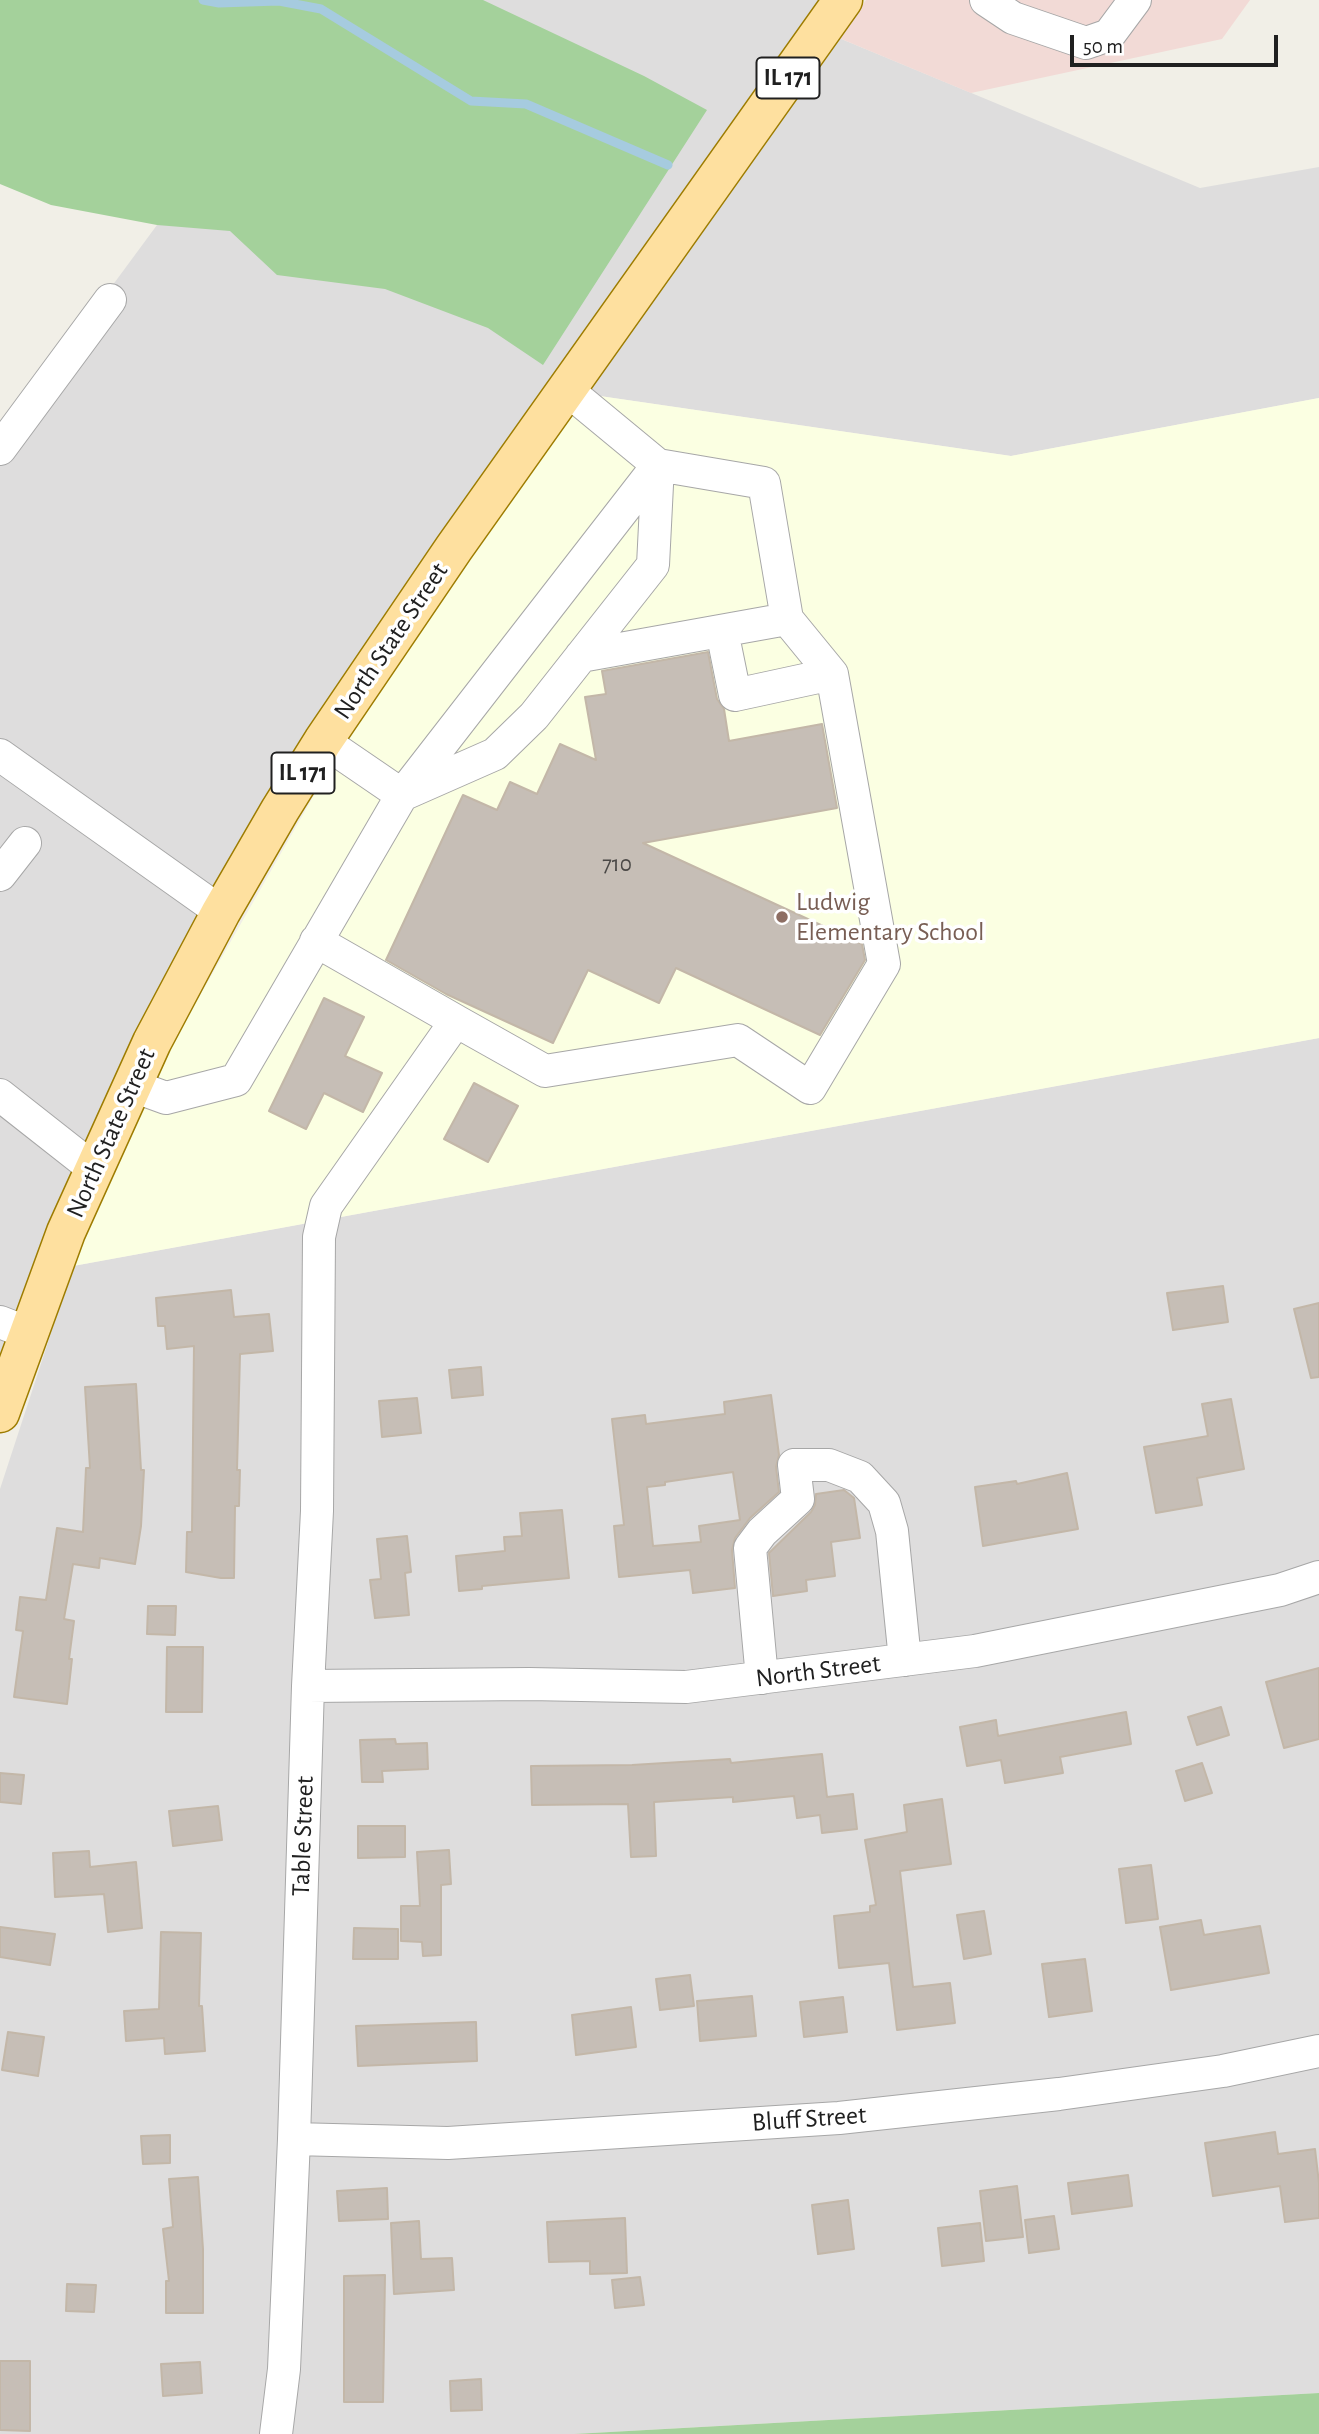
<!DOCTYPE html>
<html>
<head>
<meta charset="utf-8">
<style>
  body { margin:0 }
  #map { position:relative; width:1319px; height:2434px; overflow:hidden; background:#f1efe7; font-family:"Alegreya Sans",sans-serif }
  canvas { display:block }
  .scale { position:absolute; left:1070px; top:35px; width:208px; height:32px; box-sizing:border-box; border:4px solid #202020; border-top:0; padding-left:9px; font-size:21px; line-height:24px; white-space:nowrap; color:#202020; -webkit-text-stroke:5px #fff; paint-order:stroke }
</style>
</head>
<body>
<div id="map">
<canvas width="1319" height="2434"></canvas>
<div class="scale">50 m</div>
</div>
<script>
const ctx = document.querySelector('canvas').getContext('2d');
ctx.lineJoin = 'round';
function paint(path, color) { ctx.fillStyle = color; ctx.fill(path, 'evenodd'); }
function strokePath(path, color, width, dash) { ctx.strokeStyle = color; ctx.lineWidth = width; ctx.lineCap = dash ? 'butt' : 'round'; ctx.setLineDash(dash || []); ctx.stroke(path); }
function write(font, color, halo, rows, align = 'center') {
  ctx.font = font + ' "Alegreya Sans",sans-serif'; ctx.lineWidth = 7; ctx.setLineDash([]); ctx.textBaseline = 'middle'; ctx.strokeStyle = halo; ctx.fillStyle = color; for (const [text, x, y, turn = 0] of rows) {
    ctx.save(); ctx.translate(x, y); ctx.rotate((+turn || 0) * Math.PI / 180); ctx.textAlign = isNaN(turn) ? turn : align; if (halo) ctx.strokeText(text, 0, 0); ctx.fillText(text, 0, 0); ctx.restore();
  }
}
paint(new Path2D(`
  M 316,0 L 823,0 L 332,692 L 246,835 L 0,1365 L 0,438 L 157,225 Z
  M 839,38 L 1200,188 L 1319,167 L 1319,398 L 1011,456 L 586,394 Z
  M 1319,1038 L 1319,2393 L 574,2434 L 0,2434 L 0,1489 L 73,1266 Z`), '#dedddd');
paint(new Path2D(`
  M 866,0 L 1250,0 L 1222,39 L 971,93 L 839,38 Z`), '#f2dad6');
paint(new Path2D(`
  M 586,394 L 1011,456 L 1319,398 L 1319,1038 L 73,1266 L 161,1064 L 313,797 L 462,560 Z`), '#fbffe2');
paint(new Path2D(`
  M 0,0 L 483,0 L 644,76 L 707,110 L 543,365 L 488,328 L 385,289 L 277,275 L 230,231 L 157,225 L 51,205 L 0,184 Z
  M 1319,2393 L 1319,2434 L 574,2434 Z`), '#a4d19b');
strokePath(new Path2D(`
  M 203,0 L 219,3 L 279,1 L 321,9 L 471,101 L 526,104 L 668,165`), '#a6cbdf', 9);
const building = new Path2D(`
  M 708,652 L 717,699 L 724,709 L 729,741 L 822,724 L 837,808 L 643,843 L 862,944 L 865,960 L 820,1035 L 676,968 L 659,1003 L 588,970 L 553,1043 L 446,994 L 386,960 L 463,795 L 497,810 L 510,782 L 537,794 L 560,744 L 596,760 L 585,697 L 606,694 L 602,671 Z
  M 324,998 L 364,1017 L 345,1056 L 382,1073 L 363,1112 L 324,1093 L 306,1129 L 269,1111 Z
  M 474,1083 L 518,1106 L 488,1162 L 444,1139 Z
  M 1223,1286 L 1228,1322 L 1173,1330 L 1167,1293 Z
  M 231,1290 L 234,1317 L 269,1314 L 273,1351 L 240,1354 L 237,1470 L 240,1470 L 239,1506 L 235,1506 L 234,1578 L 221,1578 L 186,1572 L 187,1532 L 192,1532 L 194,1346 L 167,1349 L 165,1326 L 158,1326 L 156,1298 Z
  M 1319,1303 L 1319,1377 L 1311,1378 L 1294,1309 Z
  M 481,1367 L 483,1395 L 452,1398 L 449,1370 Z
  M 136,1384 L 141,1470 L 144,1470 L 141,1526 L 135,1564 L 100,1558 L 99,1568 L 73,1564 L 64,1619 L 74,1621 L 69,1659 L 72,1659 L 67,1704 L 14,1697 L 23,1631 L 16,1630 L 20,1597 L 46,1600 L 57,1528 L 83,1532 L 86,1468 L 90,1468 L 85,1387 Z
  M 771,1395 L 779,1455 L 776,1467 L 779,1492 L 750,1518 L 735,1538 L 732,1550 L 735,1588 L 693,1593 L 690,1570 L 619,1577 L 614,1526 L 624,1525 L 612,1419 L 645,1415 L 646,1424 L 725,1414 L 724,1402 ZM 733,1472 L 740,1520 L 699,1526 L 701,1542 L 653,1546 L 647,1487 L 665,1485 L 665,1482 Z
  M 417,1398 L 421,1433 L 382,1437 L 379,1401 Z
  M 1231,1399 L 1244,1469 L 1197,1478 L 1202,1505 L 1156,1513 L 1144,1447 L 1208,1436 L 1202,1404 Z
  M 1067,1473 L 1078,1529 L 983,1546 L 975,1487 L 1016,1481 L 1017,1484 Z
  M 844,1490 L 854,1498 L 860,1538 L 831,1542 L 835,1576 L 806,1580 L 807,1591 L 773,1596 L 769,1553 L 811,1512 L 815,1505 L 816,1494 Z
  M 562,1510 L 569,1578 L 482,1586 L 482,1589 L 459,1591 L 456,1556 L 505,1551 L 504,1537 L 522,1536 L 520,1513 Z
  M 407,1536 L 411,1572 L 405,1573 L 409,1615 L 375,1618 L 370,1580 L 381,1579 L 377,1539 Z
  M 148,1606 L 176,1606 L 175,1635 L 147,1634 Z
  M 167,1647 L 203,1647 L 202,1712 L 166,1712 Z
  M 1319,1668 L 1319,1739 L 1284,1748 L 1266,1682 Z
  M 1221,1707 L 1229,1735 L 1197,1745 L 1188,1717 Z
  M 1126,1712 L 1131,1744 L 1060,1757 L 1063,1773 L 1005,1783 L 1001,1760 L 967,1766 L 960,1727 L 996,1720 L 998,1736 Z
  M 395,1739 L 396,1744 L 427,1743 L 428,1769 L 382,1771 L 383,1782 L 362,1782 L 360,1740 Z
  M 822,1754 L 827,1797 L 853,1794 L 857,1829 L 822,1833 L 820,1815 L 797,1818 L 794,1796 L 733,1802 L 733,1797 L 654,1802 L 656,1856 L 631,1857 L 628,1804 L 532,1805 L 531,1766 L 632,1765 L 730,1759 L 731,1763 Z
  M 1202,1763 L 1212,1793 L 1185,1801 L 1176,1771 Z
  M 0,1773 L 24,1775 L 21,1804 L 0,1802 Z
  M 942,1799 L 951,1864 L 900,1871 L 913,1987 L 950,1983 L 955,2023 L 897,2030 L 889,1963 L 839,1968 L 834,1916 L 870,1912 L 870,1906 L 876,1905 L 865,1840 L 907,1832 L 904,1805 Z
  M 218,1806 L 222,1840 L 173,1846 L 169,1811 Z
  M 358,1826 L 405,1826 L 405,1857 L 358,1858 Z
  M 449,1850 L 451,1884 L 441,1885 L 441,1955 L 423,1956 L 422,1942 L 401,1941 L 401,1906 L 420,1906 L 417,1852 Z
  M 89,1851 L 90,1867 L 136,1862 L 142,1928 L 108,1932 L 104,1894 L 55,1897 L 53,1853 Z
  M 1151,1865 L 1158,1919 L 1126,1923 L 1119,1869 Z
  M 984,1911 L 991,1954 L 964,1959 L 957,1915 Z
  M 1201,1920 L 1204,1935 L 1260,1926 L 1269,1973 L 1171,1990 L 1160,1927 Z
  M 0,1927 L 55,1934 L 50,1965 L 0,1957 Z
  M 354,1928 L 398,1929 L 398,1959 L 353,1959 Z
  M 161,1932 L 201,1933 L 199,2006 L 202,2006 L 205,2051 L 165,2054 L 164,2038 L 126,2041 L 124,2011 L 159,2009 Z
  M 1085,1959 L 1092,2011 L 1049,2017 L 1042,1964 Z
  M 690,1975 L 694,2006 L 660,2010 L 656,1979 Z
  M 752,1996 L 756,2036 L 700,2041 L 697,2001 Z
  M 843,1997 L 847,2032 L 804,2037 L 800,2002 Z
  M 631,2007 L 636,2047 L 576,2055 L 572,2015 Z
  M 476,2022 L 477,2061 L 358,2066 L 356,2026 Z
  M 8,2032 L 44,2037 L 38,2076 L 2,2070 Z
  M 1275,2132 L 1278,2154 L 1315,2149 L 1319,2183 L 1319,2218 L 1285,2222 L 1280,2186 L 1213,2196 L 1205,2143 Z
  M 170,2135 L 170,2163 L 143,2164 L 141,2136 Z
  M 1128,2175 L 1132,2206 L 1072,2214 L 1068,2183 Z
  M 198,2177 L 203,2249 L 203,2313 L 166,2313 L 166,2281 L 169,2281 L 163,2229 L 173,2227 L 169,2179 Z
  M 1017,2186 L 1023,2237 L 986,2241 L 980,2191 Z
  M 387,2188 L 388,2219 L 339,2221 L 337,2191 Z
  M 848,2200 L 854,2249 L 818,2254 L 812,2205 Z
  M 1054,2216 L 1059,2249 L 1029,2253 L 1025,2220 Z
  M 625,2218 L 627,2273 L 590,2274 L 590,2261 L 549,2262 L 547,2222 Z
  M 419,2221 L 421,2259 L 452,2258 L 454,2290 L 394,2294 L 391,2223 Z
  M 980,2223 L 984,2261 L 942,2266 L 938,2228 Z
  M 385,2275 L 383,2402 L 344,2402 L 344,2276 Z
  M 640,2277 L 644,2305 L 615,2308 L 612,2280 Z
  M 67,2284 L 96,2285 L 94,2312 L 66,2311 Z
  M 0,2361 L 30,2361 L 30,2431 L 0,2430 Z
  M 200,2362 L 202,2393 L 163,2396 L 161,2364 Z
  M 481,2379 L 482,2410 L 451,2411 L 450,2381 Z`);
paint(building, '#c6beb6');
strokePath(building, '#c3b7a8', 2);
const minor = new Path2D(`
  M 986,0 L 1013,18 L 1086,43 L 1109,35 L 1135,0
  M 0,449 L 110,300
  M 722,631 L 735,695 L 832,674
  M 323,741 L 402,795 L 658,465 L 566,389
  M 0,755 L 221,912
  M 0,875 L 25,843
  M 316,941 L 456,1021
  M 133,1086 L 166,1098 L 236,1080 L 402,795 L 495,754 L 534,716 L 653,565 L 658,465 L 764,483 L 787,619 L 581,656
  M 0,1095 L 94,1169
  M 0,1322 L 28,1333
  M 762,1678 L 750,1548 L 762,1532 L 798,1499 L 794,1465 L 829,1465 L 860,1477 L 884,1503 L 892,1531 L 905,1660
  M 308,1686 L 529,1684 L 686,1687 L 975,1651 L 1280,1590 L 1319,1577
  M 294,2139 L 448,2143 L 839,2118 L 1059,2094 L 1223,2071 L 1319,2051
  M 276,2434 L 284,2369 L 294,2139 L 308,1686 L 317,1511 L 319,1237 L 326,1206 L 456,1021 L 545,1071 L 738,1040 L 810,1088 L 884,964 L 832,674 L 787,619`);
const major = new Path2D(`
  M 0,1413 L 66,1232 L 152,1042 L 221,912 L 280,810 L 323,741 L 454,548 L 843,0`);
strokePath(minor, '#a7a7a7', 34);
strokePath(major, '#9d7c00', 41);
strokePath(minor, '#fff', 32);
strokePath(major, '#fee09f', 38);
for (const [x, y, r, color] of [
  [782,917,7,"#8d6e63"]
]) { const dot = new Path2D(); dot.arc(x, y, r, 0, 2 * Math.PI); ctx.fillStyle = color; ctx.fill(dot); strokePath(dot, '#fff', 2.5); }
write('23px', '#4a4846', null, [
  ["710",617,864]
]);
for (const [x, y, w] of [
  [788,78,63],
  [303,773,63]
]) { const box = new Path2D(); box.roundRect(x - w / 2, y - 20.5, w, 41, 5); ctx.fillStyle = '#fff'; ctx.fill(box); strokePath(box, '#202020', 2); }
write('bold 24px', '#202020', null, [
  ["IL 171",788,78],
  ["IL 171",303,773]
]);
write('26px', '#202020', '#fff', [
  ["North State Street",391,641,-56],
  ["North State Street",111,1133,-66],
  ["North Street",818,1671,-7],
  ["Table Street",303,1836,-88],
  ["Bluff Street",809,2119,-4]
]);
write('26px', '#785e54', '#fff', [
  ["Ludwig",796,902],
  ["Elementary School",796,932]
], 'left');
</script>
</body>
</html>
